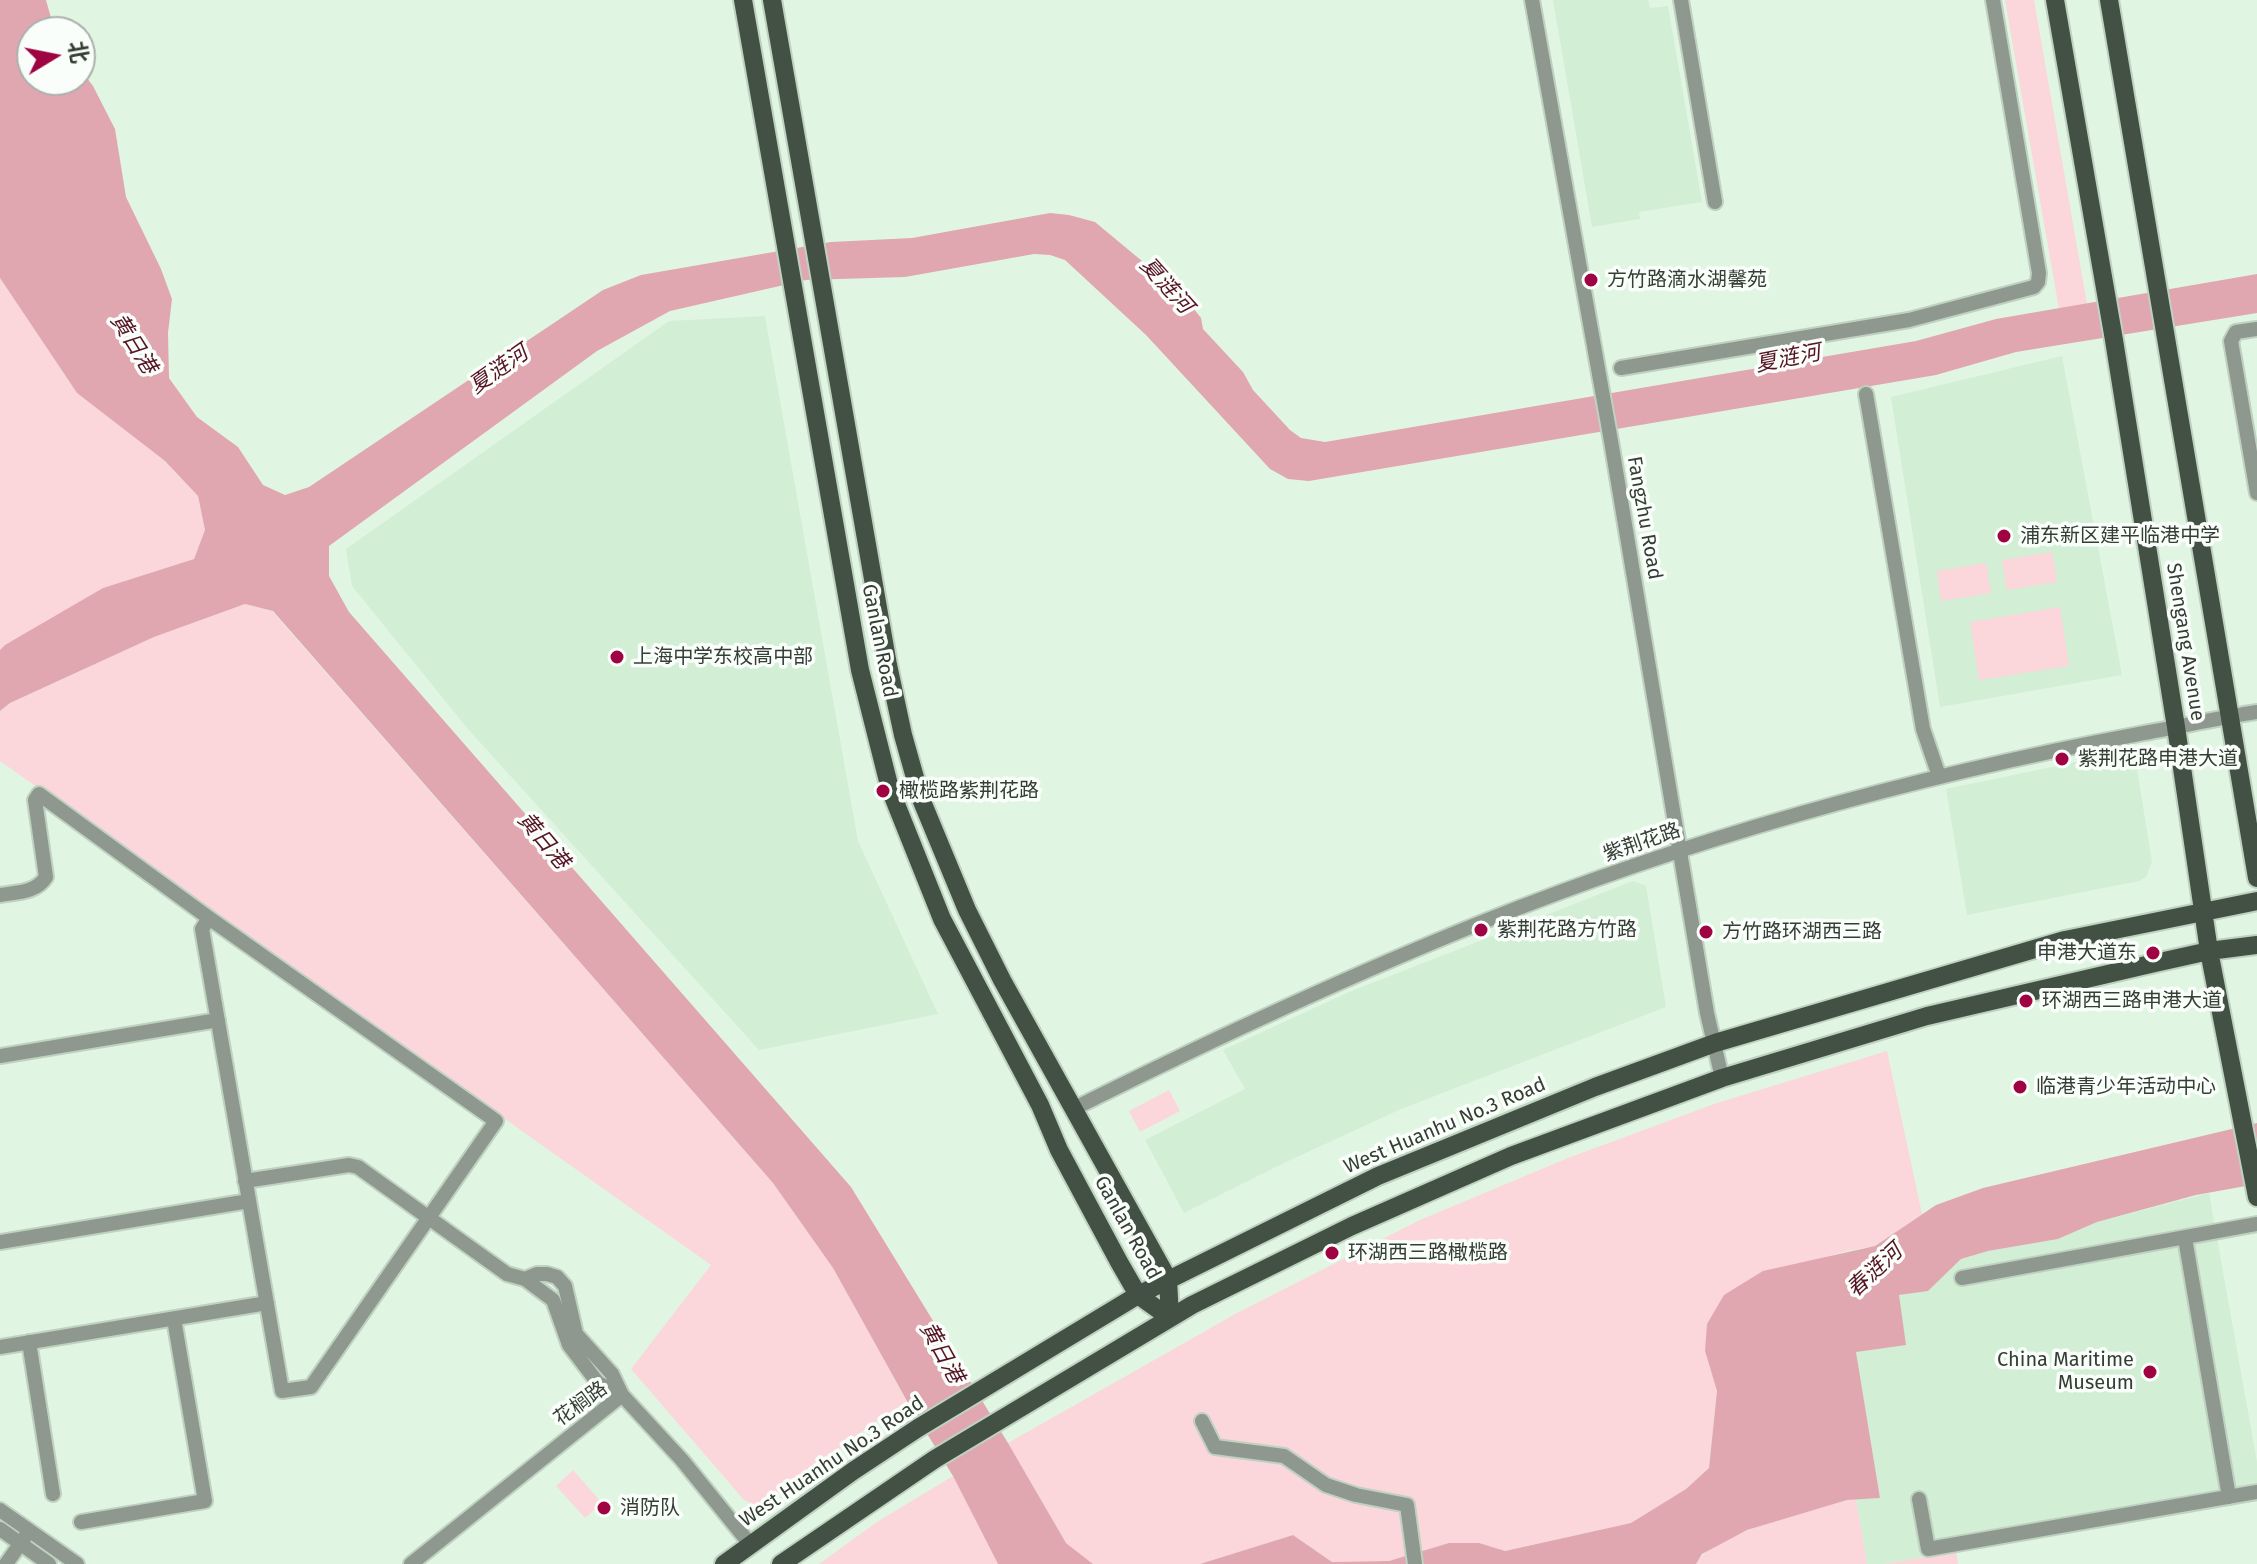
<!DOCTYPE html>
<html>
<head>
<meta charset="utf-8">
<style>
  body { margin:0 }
  #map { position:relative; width:2257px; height:1564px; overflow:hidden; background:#e1f6e2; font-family:"Fira Sans","Noto Sans SC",sans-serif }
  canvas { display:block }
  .north { position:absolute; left:16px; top:16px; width:80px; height:80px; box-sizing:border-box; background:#fafefa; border:2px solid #abb1ac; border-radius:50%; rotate:80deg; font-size:22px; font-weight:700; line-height:32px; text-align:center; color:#353e36 }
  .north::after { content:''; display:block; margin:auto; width:28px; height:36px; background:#a00341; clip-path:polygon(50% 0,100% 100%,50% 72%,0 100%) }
</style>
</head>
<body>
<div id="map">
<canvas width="2257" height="1564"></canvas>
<div class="north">北</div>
</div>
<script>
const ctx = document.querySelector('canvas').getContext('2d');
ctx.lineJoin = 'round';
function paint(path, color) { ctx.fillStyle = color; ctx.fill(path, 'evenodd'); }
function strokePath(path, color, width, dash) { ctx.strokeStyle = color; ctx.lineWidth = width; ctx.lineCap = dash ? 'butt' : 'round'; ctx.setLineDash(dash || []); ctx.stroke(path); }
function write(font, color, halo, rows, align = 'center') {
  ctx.font = font + ' "Fira Sans","Noto Sans SC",sans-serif'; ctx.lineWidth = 7; ctx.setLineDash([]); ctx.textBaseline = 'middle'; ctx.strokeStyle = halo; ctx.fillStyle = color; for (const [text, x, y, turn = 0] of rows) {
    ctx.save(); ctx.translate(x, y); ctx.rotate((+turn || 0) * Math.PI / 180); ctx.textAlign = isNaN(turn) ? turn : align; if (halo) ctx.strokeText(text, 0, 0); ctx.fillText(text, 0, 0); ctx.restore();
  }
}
paint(new Path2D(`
  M 1553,0 L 1648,0 L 1650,8 L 1668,6 L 1702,202 L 1639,212 L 1640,219 L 1592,227 Z
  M 765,316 L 858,841 L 938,1014 L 759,1050 L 467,728 L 352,586 L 346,549 L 669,321 Z
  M 2062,356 L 2122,675 L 1940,707 L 1891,397 Z
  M 2134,750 L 2152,862 L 2146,877 L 2139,881 L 1967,915 L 1946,789 Z
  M 1633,881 L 1646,886 L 1666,1007 L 1401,1109 L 1284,1163 L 1184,1213 L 1145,1140 L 1245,1089 L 1223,1050 L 1349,992 Z
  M 2209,1193 L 2257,1462 L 2257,1500 L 1883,1564 L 1867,1564 L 1856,1499 L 1880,1498 L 1856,1352 L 1898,1295 L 1928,1291 L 1961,1259 L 1988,1251 L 2058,1239 L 2097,1222 Z`), '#d2eed4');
paint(new Path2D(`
  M 2005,0 L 2034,0 L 2087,304 L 2059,309 Z
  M 0,278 L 77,393 L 165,461 L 198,496 L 205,530 L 194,559 L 103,588 L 0,650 Z
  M 2052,552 L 2057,582 L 2007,590 L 2002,560 Z
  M 1986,563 L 1991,593 L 1941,601 L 1937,571 Z
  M 245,604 L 272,611 L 773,1183 L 833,1268 L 907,1401 L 864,1430 L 767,1503 L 755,1505 L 744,1500 L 631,1369 L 711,1265 L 0,761 L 0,711 L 10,703 L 154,637 Z
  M 2060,607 L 2069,666 L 1979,680 L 1970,622 Z
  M 1887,1051 L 1922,1214 L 1875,1246 L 1847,1251 L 1803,1264 L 1705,1351 L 1717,1391 L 1709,1468 L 1686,1489 L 1631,1523 L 1504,1551 L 1478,1543 L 1449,1543 L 1389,1561 L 1332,1562 L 1293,1535 L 1200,1564 L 1093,1564 L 1066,1543 L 1008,1443 L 1237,1313 L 1420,1220 L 1568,1158 L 1717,1103 Z
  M 1169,1090 L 1180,1111 L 1140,1132 L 1129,1111 Z
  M 573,1470 L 602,1503 L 585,1518 L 556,1486 Z
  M 953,1476 L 998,1564 L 819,1564 L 877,1522 Z
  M 1856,1499 L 1867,1564 L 1696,1564 C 1714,1532 1811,1511 1847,1500 Z
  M 1956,1552 L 1958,1564 L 1883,1564 Z`), '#fbd6db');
paint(new Path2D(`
  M 0,0 L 46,0 L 55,32 L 32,32 L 32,80 L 80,80 L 80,69 L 93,86 L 115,129 L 126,197 L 161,269 L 172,299 L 168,333 L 169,378 L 197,417 L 238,447 L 263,485 L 285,495 L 309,487 L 603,290 L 641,275 L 831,242 L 912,238 L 1050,213 L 1069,215 L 1095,222 L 1148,266 L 1152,278 L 1166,292 L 1187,300 L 1201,318 L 1203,329 L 1243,372 L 1253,390 L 1290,430 L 1301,438 L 1325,442 L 1916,341 L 1996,319 L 2257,274 L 2257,313 L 2016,352 L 1936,375 L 1309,481 L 1288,479 L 1270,469 L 1146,335 L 1065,260 L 1050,255 L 1034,254 L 905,277 L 806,280 L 670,311 L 597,351 L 329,546 L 329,576 L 349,612 L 851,1187 L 1008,1443 L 1066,1543 L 1093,1564 L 998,1564 L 953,1476 L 907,1401 L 833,1268 L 773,1183 L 273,611 L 245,604 L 154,637 L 10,703 L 0,711 L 0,650 L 5,645 L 103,588 L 194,559 L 205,530 L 198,496 L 165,461 L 77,393 L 0,278 Z
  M 2257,1123 L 2257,1184 L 2196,1195 L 2097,1222 L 2058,1239 L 1988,1251 L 1961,1259 L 1928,1291 L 1899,1295 L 1906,1345 L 1856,1352 L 1880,1498 L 1847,1500 L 1747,1530 L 1702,1554 L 1696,1564 L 1200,1564 L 1293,1535 L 1332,1562 L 1389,1561 L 1449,1543 L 1479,1543 L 1505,1551 L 1631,1523 L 1686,1489 L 1709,1468 L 1717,1391 L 1705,1351 L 1707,1324 L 1724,1295 L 1763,1271 L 1875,1246 L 1936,1205 L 1983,1188 Z`), '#e0a7b0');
const minor = new Path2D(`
  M 1532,0 L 1611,441 L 1707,1013 L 1722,1078
  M 1681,0 L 1715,202
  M 2257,329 L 2236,332 L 2231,341 L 2257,493
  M 1621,368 L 1909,320 L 2034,287 L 2038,282 L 2039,273 L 1993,0
  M 1866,394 L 1923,729 L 1939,776
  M 0,895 C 17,892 36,893 46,877 L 35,800 L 39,794 L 209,918 L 496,1121 L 311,1387 L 282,1391 L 202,929 L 209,918
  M 0,1056 L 218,1020
  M 1073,1109 C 1207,1042 1341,979 1480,923 C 1692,838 1915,776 2139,734 C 2179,727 2218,718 2257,712
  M 245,1181 L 349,1165 L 358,1167 L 507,1274 L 525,1279 L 553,1300 L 569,1345 L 598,1383 L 622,1395
  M 2185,1238 L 2229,1497
  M 0,1242 L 249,1201
  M 1962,1278 L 2257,1224
  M 525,1279 L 537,1274 L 547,1274 L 557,1277 L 565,1286 L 576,1334 L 612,1374 L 622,1395
  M 29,1342 L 53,1494
  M 0,1347 L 267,1303
  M 1202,1421 L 1215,1447 L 1284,1456 L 1326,1485 L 1356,1495 L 1407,1505 L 1415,1564
  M 1919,1499 L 1928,1549 L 2257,1492
  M 0,1510 L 77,1564
  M 81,1522 L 205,1501 L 174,1319
  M 0,1529 L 49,1564
  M 6,1564 L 25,1537
  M 411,1564 L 622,1395 L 682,1460 L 750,1544`);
const major = new Path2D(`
  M 743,0 L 860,670 L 890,789 L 942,919 L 1040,1105 L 1059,1150 L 1119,1262 L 1138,1295 L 1170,1318
  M 772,0 L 888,665 L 903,735 L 921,799 L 967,910 L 1002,980 L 1168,1279 L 1170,1318
  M 2055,0 L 2114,340 L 2176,727 L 2209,951 L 2257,1197
  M 2109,0 L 2257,878
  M 724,1564 L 853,1471 L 918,1428 L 1138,1295 L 1378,1176 L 1595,1087 L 1715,1043 L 2065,940 L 2257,901
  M 781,1564 L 935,1459 L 1192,1305 L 1352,1226 L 1511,1156 L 1722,1078 L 1927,1016 L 2155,963 L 2209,951 L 2257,945`);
strokePath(minor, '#bfd1c0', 18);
strokePath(major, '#bfd1c0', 22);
strokePath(minor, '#8f988f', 14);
strokePath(major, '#425143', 18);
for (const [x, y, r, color] of [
  [1591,280,8,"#a00341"],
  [2004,536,8,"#a00341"],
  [617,657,8,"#a00341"],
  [2062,759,8,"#a00341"],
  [883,791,8,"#a00341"],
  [1481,930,8,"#a00341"],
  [1706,932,8,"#a00341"],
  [2153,953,8,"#a00341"],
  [2026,1001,8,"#a00341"],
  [2020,1087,8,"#a00341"],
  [1332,1253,8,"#a00341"],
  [2150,1372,8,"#a00341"],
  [604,1508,8,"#a00341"]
]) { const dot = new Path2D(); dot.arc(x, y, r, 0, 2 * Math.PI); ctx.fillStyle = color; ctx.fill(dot); strokePath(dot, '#fafefa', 3); }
write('20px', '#353e36', '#fafefa', [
  ["方竹路滴水湖馨苑",1607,280],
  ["浦东新区建平临港中学",2020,536],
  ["上海中学东校高中部",633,657],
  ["紫荆花路申港大道",2078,759],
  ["橄榄路紫荆花路",899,791],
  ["紫荆花路方竹路",1497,930],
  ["方竹路环湖西三路",1722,932],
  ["申港大道东",2137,953,"right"],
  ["环湖西三路申港大道",2042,1001],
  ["临港青少年活动中心",2036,1087],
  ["环湖西三路橄榄路",1348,1253],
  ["China Maritime",2134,1360,"right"],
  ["Museum",2134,1383,"right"],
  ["消防队",620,1508]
], 'left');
write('20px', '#353e36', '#fafefa', [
  ["Fangzhu Road",1644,518,80],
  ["Ganlan Road",879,641,79],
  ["Shengang Avenue",2185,642,81],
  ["紫荆花路",1642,843,-19],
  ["West Huanhu No.3 Road",1445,1126,-23],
  ["Ganlan Road",1127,1228,61],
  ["花榈路",581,1404,-36],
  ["West Huanhu No.3 Road",832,1462,-34]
]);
write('italic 22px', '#561325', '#fafefa', [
  ["夏涟河",1166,286,48],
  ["黄日港",133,344,58],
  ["夏涟河",1788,359,-11],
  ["夏涟河",499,370,-35],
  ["黄日港",543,841,50],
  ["春涟河",1875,1271,-43],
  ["黄日港",941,1353,61]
]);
</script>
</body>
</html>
